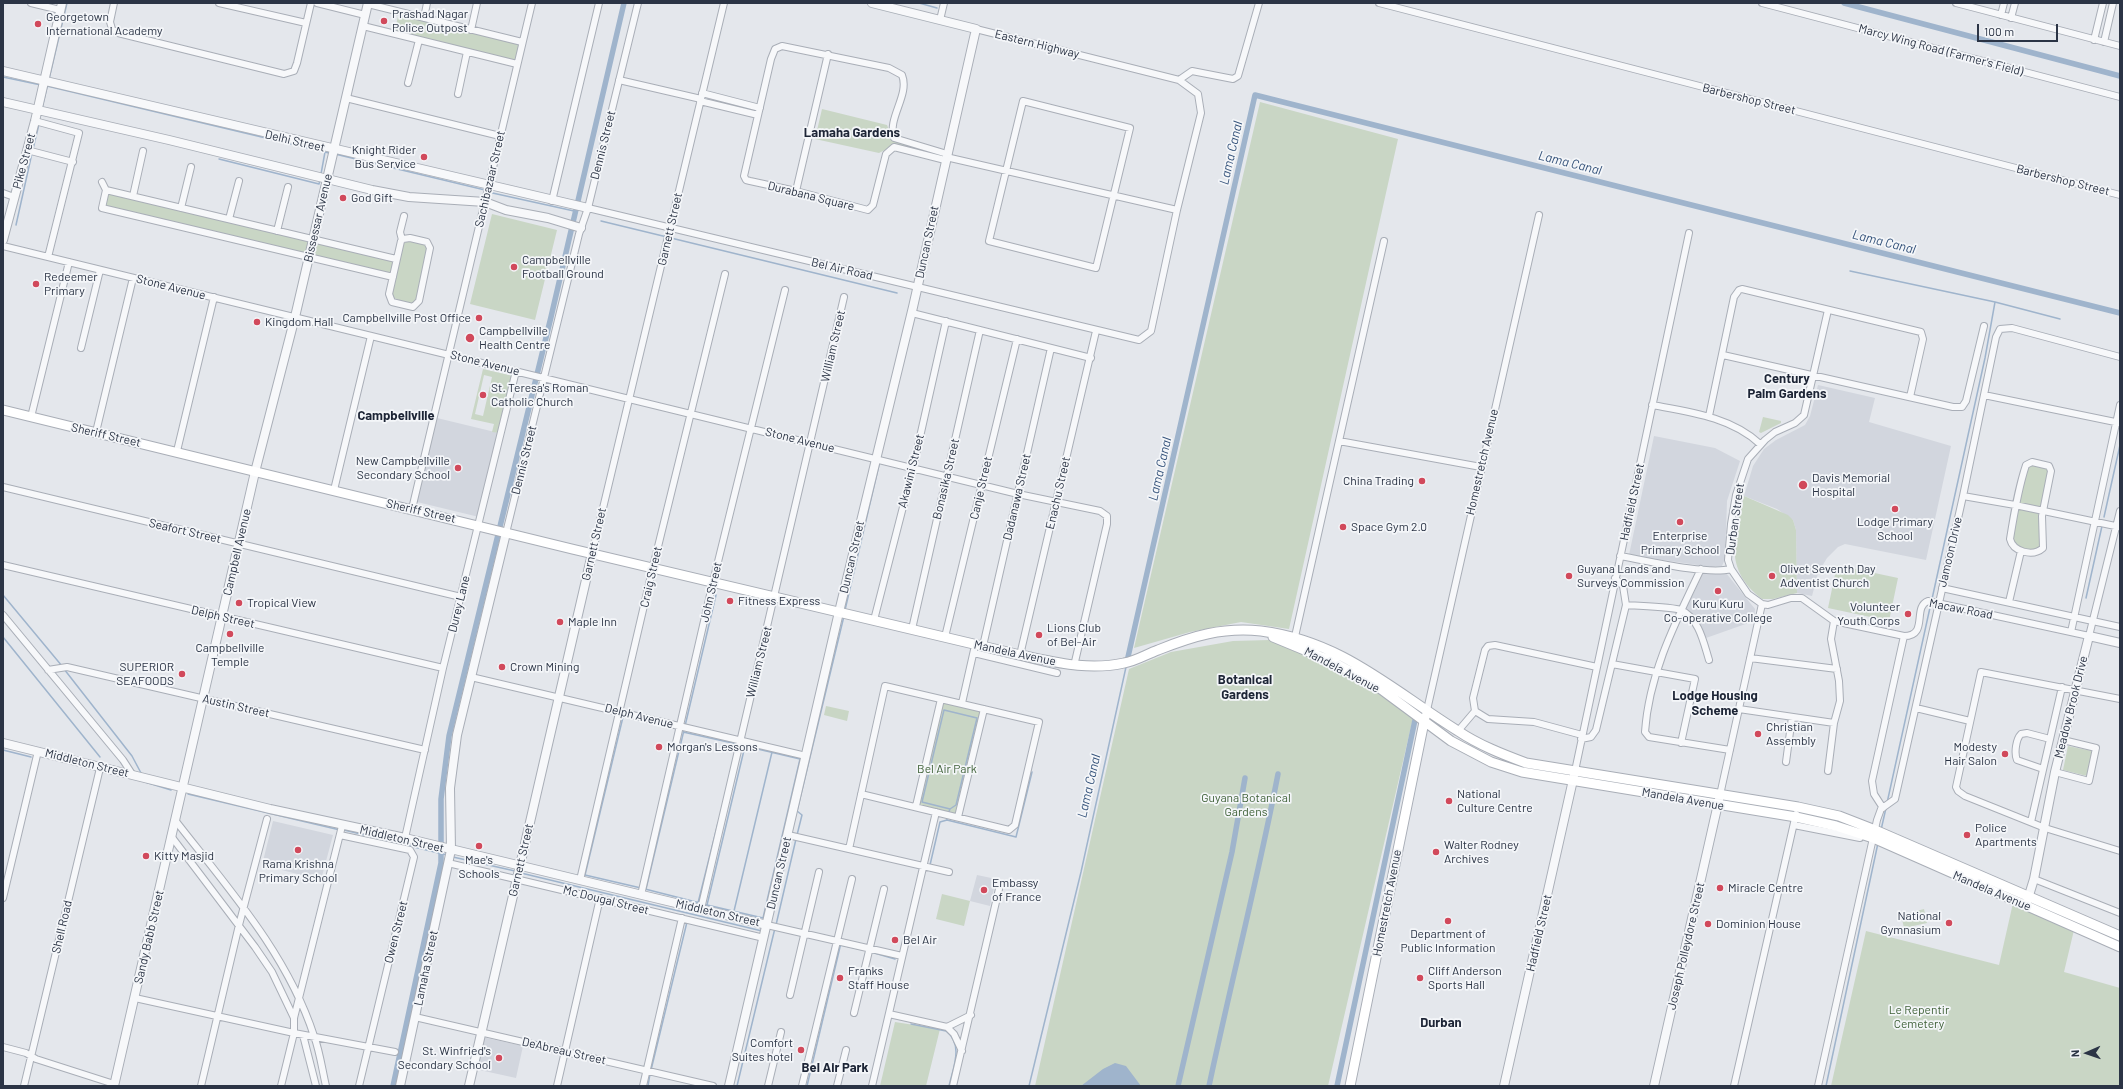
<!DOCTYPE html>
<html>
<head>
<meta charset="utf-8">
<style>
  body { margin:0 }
  #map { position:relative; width:2123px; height:1089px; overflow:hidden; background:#e4e7ec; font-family:Barlow,sans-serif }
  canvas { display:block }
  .frame { position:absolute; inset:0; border:4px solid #2b3445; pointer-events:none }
  .north { position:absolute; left:2067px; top:1033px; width:40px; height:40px; -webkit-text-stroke:3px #f4f6f9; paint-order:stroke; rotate:268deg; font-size:11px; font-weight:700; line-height:16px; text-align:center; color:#2b3445 }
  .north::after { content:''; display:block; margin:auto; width:14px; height:18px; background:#2b3445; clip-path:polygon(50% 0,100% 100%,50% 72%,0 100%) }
  .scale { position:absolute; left:1977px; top:24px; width:81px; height:18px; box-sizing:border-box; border:2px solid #2b3445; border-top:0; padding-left:5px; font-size:12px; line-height:14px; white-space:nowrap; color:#2b3445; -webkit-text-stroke:3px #f4f6f9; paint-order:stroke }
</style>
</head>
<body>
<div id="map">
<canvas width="2123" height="1089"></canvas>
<div class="frame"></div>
<div class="north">N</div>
<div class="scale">100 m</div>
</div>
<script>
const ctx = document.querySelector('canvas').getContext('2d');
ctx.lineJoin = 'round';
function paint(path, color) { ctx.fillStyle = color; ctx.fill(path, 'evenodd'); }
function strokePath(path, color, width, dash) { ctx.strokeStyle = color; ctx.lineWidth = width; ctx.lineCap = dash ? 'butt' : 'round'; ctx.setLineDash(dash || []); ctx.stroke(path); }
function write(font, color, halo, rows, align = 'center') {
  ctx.font = font + ' Barlow,sans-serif'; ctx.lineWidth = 3.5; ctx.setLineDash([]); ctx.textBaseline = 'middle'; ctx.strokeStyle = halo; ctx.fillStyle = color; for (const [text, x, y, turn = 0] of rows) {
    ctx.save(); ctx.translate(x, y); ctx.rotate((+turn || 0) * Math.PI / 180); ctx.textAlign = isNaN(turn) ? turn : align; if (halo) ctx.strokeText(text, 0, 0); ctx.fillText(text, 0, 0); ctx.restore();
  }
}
paint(new Path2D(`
  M 1818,385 L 1875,398 L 1869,422 L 1951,446 L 1926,560 L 1845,544 L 1838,547 L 1827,558 L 1818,573 L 1812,596 L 1797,593 L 1796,530 L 1793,520 L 1777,509 L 1744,496 L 1753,466 L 1764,449 L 1776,440 L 1805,425 L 1810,416 Z
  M 437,418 L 499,433 L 479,517 L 417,502 Z
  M 1654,436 L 1715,448 L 1740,461 L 1727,501 L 1725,559 L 1722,566 L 1711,567 L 1629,555 Z
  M 1726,573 L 1755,609 L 1754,621 L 1706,638 L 1691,613 L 1685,610 L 1703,574 Z
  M 273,821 L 333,835 L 321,880 L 262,865 Z
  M 977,875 L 996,879 L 990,906 L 970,901 Z
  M 482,1037 L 523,1046 L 516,1078 L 475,1069 Z`), '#d2d6de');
paint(new Path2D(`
  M 399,12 L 522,42 L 517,64 L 394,34 Z
  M 1260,102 L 1398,139 L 1289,629 L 1241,622 L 1190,632 L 1134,648 Z
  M 822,109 L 887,125 L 893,140 L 945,154 L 943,161 L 891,147 L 879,153 L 815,139 Z
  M 108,192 L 399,262 L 404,243 C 411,240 422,241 427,247 L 427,251 L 416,302 L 409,304 L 392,297 L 396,275 L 104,207 Z
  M 492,214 L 557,230 L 535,320 L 470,304 Z
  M 483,369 L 513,376 L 499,433 L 492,432 L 494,424 L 471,419 ZM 484,375 L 492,377 L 483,416 L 475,414 Z
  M 1763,417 L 1781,421 L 1781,423 L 1761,433 L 1759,432 Z
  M 2031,464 L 2050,469 L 2042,509 L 2018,503 L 2027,466 Z
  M 1744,496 L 1788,515 L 1793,520 L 1796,530 L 1797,593 L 1773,599 L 1762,599 C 1723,569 1734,537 1744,496 Z
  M 2017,507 L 2041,512 L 2042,543 L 2040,549 L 2023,550 L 2012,541 Z
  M 1837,565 L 1898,578 L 1889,621 L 1828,608 Z
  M 1270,640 L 1313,657 L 1366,685 L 1413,718 L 1328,1086 L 1035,1086 L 1129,669 L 1171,652 L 1233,641 Z
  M 943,703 L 981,712 L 956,814 L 919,805 Z
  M 826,706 L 849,711 L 847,721 L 824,715 Z
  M 2068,746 L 2092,751 L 2087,776 L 2063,770 Z
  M 942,894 L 970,901 L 964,926 L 936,919 Z
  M 2013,903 L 2074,930 L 2064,972 L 2120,988 L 2120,1086 L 1831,1086 L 1866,931 L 1999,965 Z
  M 1924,909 L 1927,923 L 1904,928 L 1901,915 Z
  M 895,1022 L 940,1029 L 926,1086 L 880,1086 Z`), '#c9d6c5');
paint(new Path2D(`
  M 1115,1063 L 1126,1066 L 1141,1086 L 1081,1086 L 1103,1069 Z`), '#9fb4cc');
strokePath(new Path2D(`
  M 919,3 L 937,8
  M 3,77 L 41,85
  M 49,79 L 67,3
  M 47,86 L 329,153
  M 42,108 L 47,87
  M 33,149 L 39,124
  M 335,154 L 485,190
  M 219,159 L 319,184 L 320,180
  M 321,174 L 325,152
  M 488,192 L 574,211
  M 601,221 L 667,237
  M 16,225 L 32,153
  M 671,238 L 897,293
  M 1850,271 L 1995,302 L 2060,319
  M 2104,517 L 2120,445
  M 3,595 L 62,666
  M 2086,598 L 2102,526
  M 1932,599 L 1985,358 L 1995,302
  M 845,610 L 879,465
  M 3,637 L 100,757
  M 64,669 L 132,756 L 141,773
  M 623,717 L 585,875 L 641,888
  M 685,726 L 716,595
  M 683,732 L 737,744 L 736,745
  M 3,750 L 31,757
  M 145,782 L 171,790
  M 188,794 L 340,830
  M 1887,803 L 1931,603
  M 948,814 L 950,809 L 922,802 L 944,710 L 977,718 L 956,805 L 950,809
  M 947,820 L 1016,837 L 1032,772
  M 344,830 L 447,855
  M 1881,830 L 1886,808
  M 797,835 L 802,815 L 797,811 L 844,616
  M 453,857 L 515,871
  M 930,865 L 940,822 L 947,820 L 947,817
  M 521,873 L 762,931
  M 645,889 L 700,903
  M 646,889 L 684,730
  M 698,903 L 718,823
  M 703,904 L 707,905 L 763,918 L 800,759 L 745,746 L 707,905
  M 734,911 L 772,752
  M 776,925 L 796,839
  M 871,952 L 895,959
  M 911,1024 L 946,1031 C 964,1045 953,1068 949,1086
  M 651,1070 L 687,922
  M 648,1086 L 650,1074
  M 737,1086 L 775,928
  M 807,1086 L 840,947 L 841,945 L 868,951
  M 1029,1086 L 1081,872 L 1126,667
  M 1826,1086 L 1878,843`), '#9fb4cc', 1.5);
strokePath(new Path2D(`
  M 1844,3 L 2120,76
  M 1128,657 L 1255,95 L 2120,313
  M 393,1086 L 441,863 L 441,799 L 449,736 L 551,317 L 624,3
  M 1178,1086 L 1232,852 L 1245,778
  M 1209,1086 C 1231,982 1258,878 1278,774
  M 1337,1086 L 1415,720`), '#9fb4cc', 5.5);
const minor = new Path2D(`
  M 31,3 L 60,10
  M 114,3 L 110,22 L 112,29 L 118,33 L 284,74 L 294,71 L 297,63 L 311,3
  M 219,3 L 306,23
  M 317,3 L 365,15
  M 1379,3 L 2120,195
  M 1762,3 L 2120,97
  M 1956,3 L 2120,46
  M 368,4 L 522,42
  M 2001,15 L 2004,3
  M 424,18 L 427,3
  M 2011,18 L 2015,3
  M 940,20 L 944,3
  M 363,26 L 517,64
  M 471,30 L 477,3
  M 2094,40 L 2103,3
  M 2104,42 L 2113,3
  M 619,80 L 701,99
  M 1179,80 L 1192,71 L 1233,79 L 1238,76 L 1259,3
  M 408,83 L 419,40
  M 702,93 L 760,108
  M 458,94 L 467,52
  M 346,98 L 500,136
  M 700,101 L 758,115
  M 1023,101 L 1130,128 L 1096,268 L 989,241 Z
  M 35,121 L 79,133 L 48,257
  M 27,150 L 73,162
  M 946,157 L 1177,210
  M 945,160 L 894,147 L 886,154 L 873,205 L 868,210 L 796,191 L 750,181 L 746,180 L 744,176 L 771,59 L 775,49 L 782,46 L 889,68 L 902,75 C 910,95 887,118 894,138 L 947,154
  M 102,182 L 106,190 L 102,208 L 393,277
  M 106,190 L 396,259
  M 796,191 L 828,54
  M 3,193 L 14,197
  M 133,196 L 143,151
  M 552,201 L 599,3
  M 181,208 L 191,167
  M 588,208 L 1139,340 L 1151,331 L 1177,210 L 1201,113 L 1198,94 L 1179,80 L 976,29
  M 229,219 L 239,181
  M 277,231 L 288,187
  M 410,238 L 427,242 L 430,248 L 419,301 L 413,307 L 392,302 L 389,294 L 401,241 L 403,239 Z
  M 402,240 L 400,232 L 404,216
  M 3,246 L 1018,494 L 1100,511 L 1107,516 L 1107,524 L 1074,666
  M 1828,310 L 1804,415 L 1795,423 L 1775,432 L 1765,440 L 1748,459 L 1736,495 L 1731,524 L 1728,560 L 1731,569 L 1748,594 L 1762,604 L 1768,605 L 1791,598 L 1802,598 L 1834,621 L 1904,636 C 1929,636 1912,607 1928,601 L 2089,636 L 2120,511
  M 912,313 L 1091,358
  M 81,348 L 100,270
  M 1723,355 L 1953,407 L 1962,407 L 1966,401 L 1984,326
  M 1984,395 L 2120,423
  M 1652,405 C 1690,412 1731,417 1760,444
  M 1709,416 L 1734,297 L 1739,290 L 1742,289 L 1921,332 L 1923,339 L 1910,397
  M 31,417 L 69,262
  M 96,432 L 133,278
  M 1339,441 L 1481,467
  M 177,451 L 214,297
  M 2032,462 L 2049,466 L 2051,471 L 2042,516 L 2043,548 C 2033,557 2013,552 2010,539 C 2014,514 2018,489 2026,465 Z
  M 3,487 L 461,597
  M 334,490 L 371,336
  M 1963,496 L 2015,505 L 2120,527
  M 412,509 L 532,3
  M 506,533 L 579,234 L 588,208 L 638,3
  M 592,554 L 724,3
  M 1620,556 C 1648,561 1706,575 1731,569
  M 3,565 L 443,668
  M 1701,569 C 1676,621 1649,673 1645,732 L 1649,737 L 1730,750
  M 1942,588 L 2120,627
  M 2009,602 L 2021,551
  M 1626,605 C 1638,606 1672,607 1681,610 C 1699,618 1704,644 1709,660
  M 3,615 L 123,760 L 132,774
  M 874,620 L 913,468 L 946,321
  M 912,629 L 980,330
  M 2071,632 L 2120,405
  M 945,637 L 1017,339
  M 1294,641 L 1384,241
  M 983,646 L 1051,348
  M 974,653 L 1057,673
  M 1020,655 L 1096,331
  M 1750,658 L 1837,669
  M 1612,664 L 1695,679 L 1681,743
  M 48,670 L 67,667 L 425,750
  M 471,677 L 806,756
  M 2120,699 L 1981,672 L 1956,787 L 1958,791 L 1965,796 L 2045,828 L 2120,851
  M 962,703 L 974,650
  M 1916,708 L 1970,721
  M 1739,709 L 1834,723
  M 1427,710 L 1539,215
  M 1458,731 L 1475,711
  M 1582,735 L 1534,722 L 1488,719 L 1475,711 L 1473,698 L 1485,650 L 1488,646 L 1495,645 L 1597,667
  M 1581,739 L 1591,737 L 1596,730 L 1626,605 L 1623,586 L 1615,578
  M 1786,762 L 1792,717
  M 2043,769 L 2017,760 C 2014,753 2016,739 2021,734 L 2027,733 L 2050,739
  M 1575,771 L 1689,233
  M 1828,771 L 1834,723 L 1840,701 L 1839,681 L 1831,639 L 1834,621
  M 2055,772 L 2089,781 L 2096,748 L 2063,740
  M 1720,795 L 1762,604
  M 916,806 L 941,699
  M 1883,808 L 1874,794 L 1872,781 L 1904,636
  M 958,817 L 984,709
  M 175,820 C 227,887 287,953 314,1036 C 320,1052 322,1069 326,1086
  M 2031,822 L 2062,687
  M 1794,825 L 1860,838
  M 340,835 L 410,850 L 414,857 L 359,1086
  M 788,835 L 949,872
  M 171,836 L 255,947 L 272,972 L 294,1018
  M 405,838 L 443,668 L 516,371
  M 849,849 L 885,686 L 1039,722 L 1015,825 L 1009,830 L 861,794
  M 448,863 L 764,938
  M 2034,879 L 2120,913
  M 580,880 L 653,567 L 725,274
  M 641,895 L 713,582 L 785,290
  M 3,898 L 38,751
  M 701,909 L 844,297
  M 767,925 L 902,956
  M 790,995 L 819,872
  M 135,998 L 294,1033 L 395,1052
  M 854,1013 L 884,889
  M 889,1014 L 947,1027 L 954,1034 L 962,1051
  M 415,1017 L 713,1086
  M 947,1027 L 971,1015
  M 303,1035 L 316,1086
  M 3,1047 L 26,1053 L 36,1059 L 114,1084
  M 24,1086 L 100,768
  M 201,1086 L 239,925 L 267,819
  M 281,1086 L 294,1033 L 294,1018 L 342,826
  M 557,1086 L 600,898
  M 643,1086 L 682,918
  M 768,1086 L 781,1032
  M 802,1086 L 852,879
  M 837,1086 L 846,1050
  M 872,1086 L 936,812
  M 953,1086 L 999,889
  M 1734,1086 L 1796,814
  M 1818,1086 L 1877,820 L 1881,809 L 1895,799 L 1963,496 L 1996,337 L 2000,329 L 2012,328 L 2120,357`);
const tertiary = new Path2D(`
  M 3,71 L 588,208
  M 3,102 L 169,140 L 372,190 L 409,197 L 485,202 L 506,210 L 548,218 L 581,228
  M 3,240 L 35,121 L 62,3
  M 3,743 L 270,809 L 405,838 L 767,925
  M 2026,905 L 2034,879 L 2055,772 L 2089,636 L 2120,643
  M 114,1086 L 255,472 L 295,317 L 368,3
  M 400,1086 L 451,850 L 450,788 L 457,735 L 506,533
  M 469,1086 L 592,554
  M 729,1086 L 839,612 L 913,307 L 976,29 L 872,3
  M 1504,1086 L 1575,771
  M 1654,1086 L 1720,795`);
const secondary = new Path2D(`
  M 3,410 L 572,549 L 1020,655 C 1055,662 1088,671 1124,663 C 1136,661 1147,654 1158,650 C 1193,636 1222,627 1261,631 C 1342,641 1392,690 1458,731 C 1479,745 1502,754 1526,763 L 1798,807 L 1839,816 L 1875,830 L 2120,936
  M 1273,637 L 1331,661 L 1374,684 L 1451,741 L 1491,762 L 1522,772 L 1796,817 L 1836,826 L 1873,838 L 2120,947
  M 1350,1086 L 1425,717`);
strokePath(minor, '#a9aeb7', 8);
strokePath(tertiary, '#a9aeb7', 10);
strokePath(secondary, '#a9aeb7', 11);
strokePath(minor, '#f7f8fa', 6);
strokePath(tertiary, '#f7f8fa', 8);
strokePath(secondary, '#fff', 9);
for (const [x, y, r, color] of [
  [384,21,4,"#d1495b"],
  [38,24,4,"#d1495b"],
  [424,157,4,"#d1495b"],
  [343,198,4,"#d1495b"],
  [514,267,4,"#d1495b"],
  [36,284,4,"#d1495b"],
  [479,318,4,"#d1495b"],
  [257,322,4,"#d1495b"],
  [470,338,5,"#d1495b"],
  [483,395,4,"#d1495b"],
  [458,468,4,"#d1495b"],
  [1422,481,4,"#d1495b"],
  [1803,485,5,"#d1495b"],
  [1895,509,4,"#d1495b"],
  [1680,522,4,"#d1495b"],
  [1343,527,4,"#d1495b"],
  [1569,576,4,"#d1495b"],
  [1772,576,4,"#d1495b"],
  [1718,591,4,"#d1495b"],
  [730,601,4,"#d1495b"],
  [239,603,4,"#d1495b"],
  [1908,614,4,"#d1495b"],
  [560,622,4,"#d1495b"],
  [230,634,4,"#d1495b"],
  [1039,635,4,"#d1495b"],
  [502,667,4,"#d1495b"],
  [182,674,4,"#d1495b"],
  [1758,734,4,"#d1495b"],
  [659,747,4,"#d1495b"],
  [2005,754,4,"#d1495b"],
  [1449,801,4,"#d1495b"],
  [1967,835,4,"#d1495b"],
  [479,846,4,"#d1495b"],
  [298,850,4,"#d1495b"],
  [1436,852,4,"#d1495b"],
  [146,856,4,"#d1495b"],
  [1720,888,4,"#d1495b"],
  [984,890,4,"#d1495b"],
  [1448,921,4,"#d1495b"],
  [1949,923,4,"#d1495b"],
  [1708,924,4,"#d1495b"],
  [895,940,4,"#d1495b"],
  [840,978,4,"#d1495b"],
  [1420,978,4,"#d1495b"],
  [801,1050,4,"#d1495b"],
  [499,1058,4,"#d1495b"]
]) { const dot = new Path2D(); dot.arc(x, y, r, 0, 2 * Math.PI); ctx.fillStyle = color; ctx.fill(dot); strokePath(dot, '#f4f6f9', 1.5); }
write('12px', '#2b3445', '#f4f6f9', [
  ["Prashad Nagar",392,14],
  ["Police Outpost",392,28],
  ["Georgetown",46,17],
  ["International Academy",46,31],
  ["Knight Rider",416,150,"right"],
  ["Bus Service",416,164,"right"],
  ["God Gift",351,198],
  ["Campbellville",522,260],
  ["Football Ground",522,274],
  ["Redeemer",44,277],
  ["Primary",44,291],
  ["Campbellville Post Office",471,318,"right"],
  ["Kingdom Hall",265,322],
  ["Campbellville",479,331],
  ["Health Centre",479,345],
  ["St. Teresa's Roman",491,388],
  ["Catholic Church",491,402],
  ["New Campbellville",450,461,"right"],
  ["Secondary School",450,475,"right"],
  ["Davis Memorial",1812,478],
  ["Hospital",1812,492],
  ["China Trading",1414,481,"right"],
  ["Lodge Primary",1895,522,"center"],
  ["School",1895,536,"center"],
  ["Space Gym 2.0",1351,527],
  ["Enterprise",1680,536,"center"],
  ["Primary School",1680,550,"center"],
  ["Guyana Lands and",1577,569],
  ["Surveys Commission",1577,583],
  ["Olivet Seventh Day",1780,569],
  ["Adventist Church",1780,583],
  ["Fitness Express",738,601],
  ["Tropical View",247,603],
  ["Kuru Kuru",1718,604,"center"],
  ["Co-operative College",1718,618,"center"],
  ["Volunteer",1900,607,"right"],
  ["Youth Corps",1900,621,"right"],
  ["Maple Inn",568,622],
  ["Lions Club",1047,628],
  ["of Bel-Air",1047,642],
  ["Campbellville",230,648,"center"],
  ["Temple",230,662,"center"],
  ["SUPERIOR",174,667,"right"],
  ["SEAFOODS",174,681,"right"],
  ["Crown Mining",510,667],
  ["Christian",1766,727],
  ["Assembly",1766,741],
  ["Morgan's Lessons",667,747],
  ["Modesty",1997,747,"right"],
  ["Hair Salon",1997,761,"right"],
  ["National",1457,794],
  ["Culture Centre",1457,808],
  ["Police",1975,828],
  ["Apartments",1975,842],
  ["Walter Rodney",1444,845],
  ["Archives",1444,859],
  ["Kitty Masjid",154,856],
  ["Mae's",479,860,"center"],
  ["Schools",479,874,"center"],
  ["Rama Krishna",298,864,"center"],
  ["Primary School",298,878,"center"],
  ["Embassy",992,883],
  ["of France",992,897],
  ["Miracle Centre",1728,888],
  ["National",1941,916,"right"],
  ["Gymnasium",1941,930,"right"],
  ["Dominion House",1716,924],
  ["Department of",1448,934,"center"],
  ["Public Information",1448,948,"center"],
  ["Bel Air",903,940],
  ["Franks",848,971],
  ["Staff House",848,985],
  ["Cliff Anderson",1428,971],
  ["Sports Hall",1428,985],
  ["Comfort",793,1043,"right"],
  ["Suites hotel",793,1057,"right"],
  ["St. Winfried's",491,1051,"right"],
  ["Secondary School",491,1065,"right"]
], 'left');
write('12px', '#2b3445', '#f4f6f9', [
  ["Eastern Highway",1037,44,14],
  ["Marcy Wing Road (Farmer's Field)",1941,50,15],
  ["Barbershop Street",1749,99,14],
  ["Delhi Street",295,141,13],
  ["Dennis Street",603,145,-76],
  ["Pike Street",24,161,-75],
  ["Sachibazaar Street",490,179,-77],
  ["Barbershop Street",2063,180,14],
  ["Durabana Square",811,196,14],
  ["Bissessar Avenue",318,218,-77],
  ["Garnett Street",670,229,-77],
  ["Duncan Street",927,242,-78],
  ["Bel Air Road",842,269,13],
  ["Stone Avenue",171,287,14],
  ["William Street",833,346,-77],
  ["Stone Avenue",485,363,14],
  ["Sheriff Street",106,435,13],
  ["Stone Avenue",800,440,14],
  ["Dennis Street",524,460,-76],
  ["Homestretch Avenue",1482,462,-77],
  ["Akawini Street",911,471,-76],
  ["Bonasika Street",946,479,-77],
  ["Canje Street",981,488,-77],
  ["Enachu Street",1058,493,-77],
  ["Dadanawa Street",1017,497,-77],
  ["Hadfield Street",1632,502,-78],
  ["Sheriff Street",421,511,13],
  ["Durban Street",1735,519,-82],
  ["Seafort Street",185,531,13],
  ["Garnett Street",594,544,-77],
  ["Campbell Avenue",237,552,-77],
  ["Jamoon Drive",1950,552,-77],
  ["Duncan Street",852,557,-77],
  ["Craig Street",651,577,-77],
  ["John Street",711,592,-77],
  ["Durey Lane",459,604,-76],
  ["Macaw Road",1961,609,11],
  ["Delph Street",223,617,13],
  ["Mandela Avenue",1015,653,12],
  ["William Street",759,662,-76],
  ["Mandela Avenue",1342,670,28],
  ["Austin Street",236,706,13],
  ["Meadow Brook Drive",2071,707,-76],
  ["Delph Avenue",639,716,14],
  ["Middleton Street",87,763,14],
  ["Mandela Avenue",1683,799,10],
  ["Middleton Street",402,839,13],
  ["Garnett Street",521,860,-77],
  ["Duncan Street",779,873,-77],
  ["Mandela Avenue",1992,891,23],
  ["Mc Dougal Street",606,900,14],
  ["Homestretch Avenue",1387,903,-79],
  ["Middleton Street",718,913,13],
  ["Shell Road",62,927,-77],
  ["Owen Street",396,932,-76],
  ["Hadfield Street",1539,933,-77],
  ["Sandy Babb Street",149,937,-77],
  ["Joseph Polleydore Street",1686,946,-77],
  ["Lamaha Street",426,968,-78],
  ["DeAbreau Street",564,1051,13]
]);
write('12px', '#3f6138', '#f4f6f9', [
  ["Bel Air Park",947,769],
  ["Guyana Botanical",1246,798],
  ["Gardens",1246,812],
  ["Le Repentir",1919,1010],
  ["Cemetery",1919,1024]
]);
write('bold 13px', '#1d2536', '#f4f6f9', [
  ["Lamaha Gardens",852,133],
  ["Century",1787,379],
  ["Palm Gardens",1787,394],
  ["Campbellville",396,416],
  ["Botanical",1245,680],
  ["Gardens",1245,695],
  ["Lodge Housing",1715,696],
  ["Scheme",1715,711],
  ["Durban",1441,1023],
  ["Bel Air Park",835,1068]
]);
write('italic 13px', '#34527a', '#f4f6f9', [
  ["Lama Canal",1231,153,-77],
  ["Lama Canal",1570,163,14],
  ["Lama Canal",1884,242,14],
  ["Lama Canal",1160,469,-77],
  ["Lama Canal",1089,786,-77]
]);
</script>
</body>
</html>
